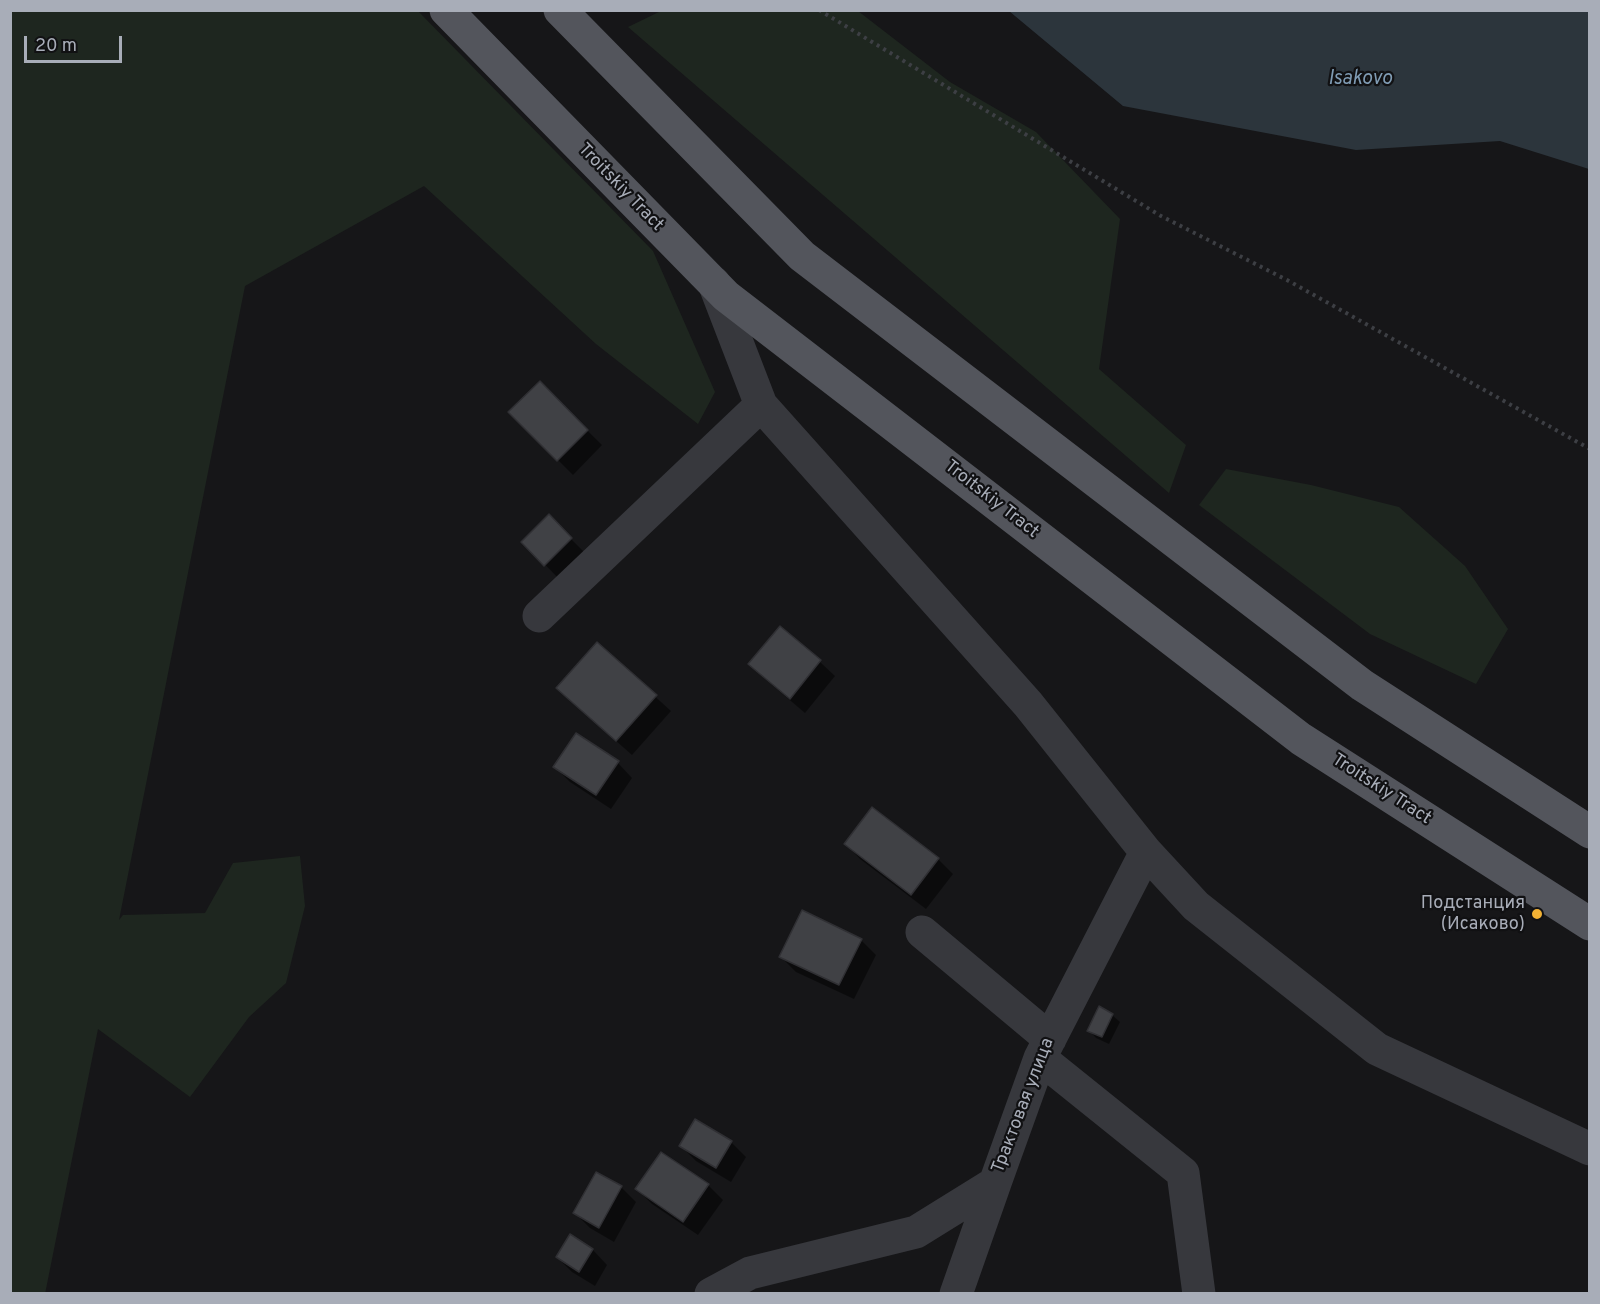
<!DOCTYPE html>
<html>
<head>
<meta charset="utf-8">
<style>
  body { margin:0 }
  #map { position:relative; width:1600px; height:1304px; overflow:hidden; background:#161618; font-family:Overpass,sans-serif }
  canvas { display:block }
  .frame { position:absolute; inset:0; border:12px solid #a8adb8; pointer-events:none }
  .scale { position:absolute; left:24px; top:36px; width:98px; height:27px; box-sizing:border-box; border:3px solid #a8adb8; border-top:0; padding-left:8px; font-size:18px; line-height:21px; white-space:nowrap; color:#a8adb8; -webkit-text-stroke:4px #111113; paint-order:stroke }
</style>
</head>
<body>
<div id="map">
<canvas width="1600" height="1304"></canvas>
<div class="frame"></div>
<div class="scale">20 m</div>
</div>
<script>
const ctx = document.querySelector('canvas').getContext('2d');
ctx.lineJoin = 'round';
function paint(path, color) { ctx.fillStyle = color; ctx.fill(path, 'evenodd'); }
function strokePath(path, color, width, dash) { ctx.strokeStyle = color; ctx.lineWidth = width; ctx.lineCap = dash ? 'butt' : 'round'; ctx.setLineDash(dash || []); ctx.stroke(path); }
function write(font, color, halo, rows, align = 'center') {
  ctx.font = font + ' Overpass,sans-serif'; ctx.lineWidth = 4.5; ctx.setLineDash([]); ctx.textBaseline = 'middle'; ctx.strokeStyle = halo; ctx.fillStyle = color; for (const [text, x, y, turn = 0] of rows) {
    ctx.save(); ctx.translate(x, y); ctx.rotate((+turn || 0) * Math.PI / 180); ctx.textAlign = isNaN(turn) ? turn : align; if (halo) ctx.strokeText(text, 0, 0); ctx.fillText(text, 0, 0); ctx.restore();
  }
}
paint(new Path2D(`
  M 10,11 L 418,11 L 653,251 L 715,392 L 698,424 L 596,344 L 424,186 L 245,286 L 119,920 L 123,915 L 205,913 L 233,863 L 300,856 L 305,906 L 286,983 L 249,1017 L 190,1097 L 98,1029 L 45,1294 L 10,1293 Z
  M 661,11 L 858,11 L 950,82 L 1036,132 L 1120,219 L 1099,369 L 1186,445 L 1169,493 L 628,27 Z
  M 1226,469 L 1311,485 L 1399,507 L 1465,566 L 1508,629 L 1476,684 L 1370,634 L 1199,505 Z`), '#1e261f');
paint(new Path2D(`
  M 1009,11 L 1589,11 L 1589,169 L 1500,141 L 1356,150 L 1123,106 Z`), '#2c353c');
paint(new Path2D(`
  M 540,384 L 602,445 L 573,475 L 510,412 Z
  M 549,517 L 586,554 L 560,580 L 523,542 Z
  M 780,628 L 820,662 L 835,676 L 805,713 L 765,679 L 750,664 Z
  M 597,644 L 671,711 L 632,755 L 573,703 Z
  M 618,763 L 632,778 L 611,809 L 570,782 L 555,767 Z
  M 872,809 L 938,859 L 953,874 L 926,909 L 860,859 L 846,844 Z
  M 861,940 L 876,955 L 854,999 L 796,972 L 781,957 Z
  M 1112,1015 L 1120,1022 L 1109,1044 L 1096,1038 L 1089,1030 Z
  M 731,1142 L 746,1157 L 731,1182 L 696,1161 L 681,1146 Z
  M 708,1185 L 723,1200 L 698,1235 L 652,1204 L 637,1189 Z
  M 621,1187 L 636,1202 L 614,1242 L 590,1228 L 575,1213 Z
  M 570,1237 L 593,1250 L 607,1265 L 595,1286 L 572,1272 L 557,1257 Z`), '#0007');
const building = new Path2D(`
  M 540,381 L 588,430 L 557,461 L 508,412 Z
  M 549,514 L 572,538 L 544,566 L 521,542 Z
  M 780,626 L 821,660 L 790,699 L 748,664 Z
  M 597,642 L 657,695 L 616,741 L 556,688 Z
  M 576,733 L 619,761 L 596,795 L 553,767 Z
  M 872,807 L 939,858 L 911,895 L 844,844 Z
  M 802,910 L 862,939 L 839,985 L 779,957 Z
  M 1099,1006 L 1113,1014 L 1102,1037 L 1087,1031 Z
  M 695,1119 L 732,1141 L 716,1168 L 679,1146 Z
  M 661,1152 L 709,1184 L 683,1222 L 635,1189 Z
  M 596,1172 L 622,1186 L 599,1228 L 573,1213 Z
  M 570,1234 L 593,1249 L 579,1272 L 556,1257 Z`);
paint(building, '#404145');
strokePath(building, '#303034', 1.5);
strokePath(new Path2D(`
  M 819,10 L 1161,216 L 1287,280 L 1590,449`), '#3d3f44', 4, [3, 4.5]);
strokePath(new Path2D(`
  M 714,283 L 761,405 L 1028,704 L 1146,852 L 1196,906 L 1377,1049 L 1590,1149
  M 539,616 L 761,405
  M 922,932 L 1050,1039
  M 1040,1058 L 1183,1173 L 1199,1294
  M 711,1294 L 750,1273 L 916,1232 L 995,1183 L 1040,1058 L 1146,852
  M 956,1294 L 995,1183`), '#37383d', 33);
strokePath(new Path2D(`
  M 446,10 L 726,296 L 1301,739 L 1590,924
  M 560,10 L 802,256 L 1362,685 L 1590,832`), '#53555c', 33);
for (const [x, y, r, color] of [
  [1537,914,6,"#f2b134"]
]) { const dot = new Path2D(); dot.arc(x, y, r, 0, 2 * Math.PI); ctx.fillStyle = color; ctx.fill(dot); strokePath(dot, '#111113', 2); }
write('18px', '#a8adb8', '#111113', [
  ["Troitskiy Tract",620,188,46],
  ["Troitskiy Tract",991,500,38],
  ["Troitskiy Tract",1381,790,33],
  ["Трактовая улица",1024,1106,-69]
]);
write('18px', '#a8adb8', '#111113', [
  ["Подстанция",1525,904],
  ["(Исаково)",1525,925]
], 'right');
write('italic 20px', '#7f9bb3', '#111113', [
  ["Isakovo",1360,80]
]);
</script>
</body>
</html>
